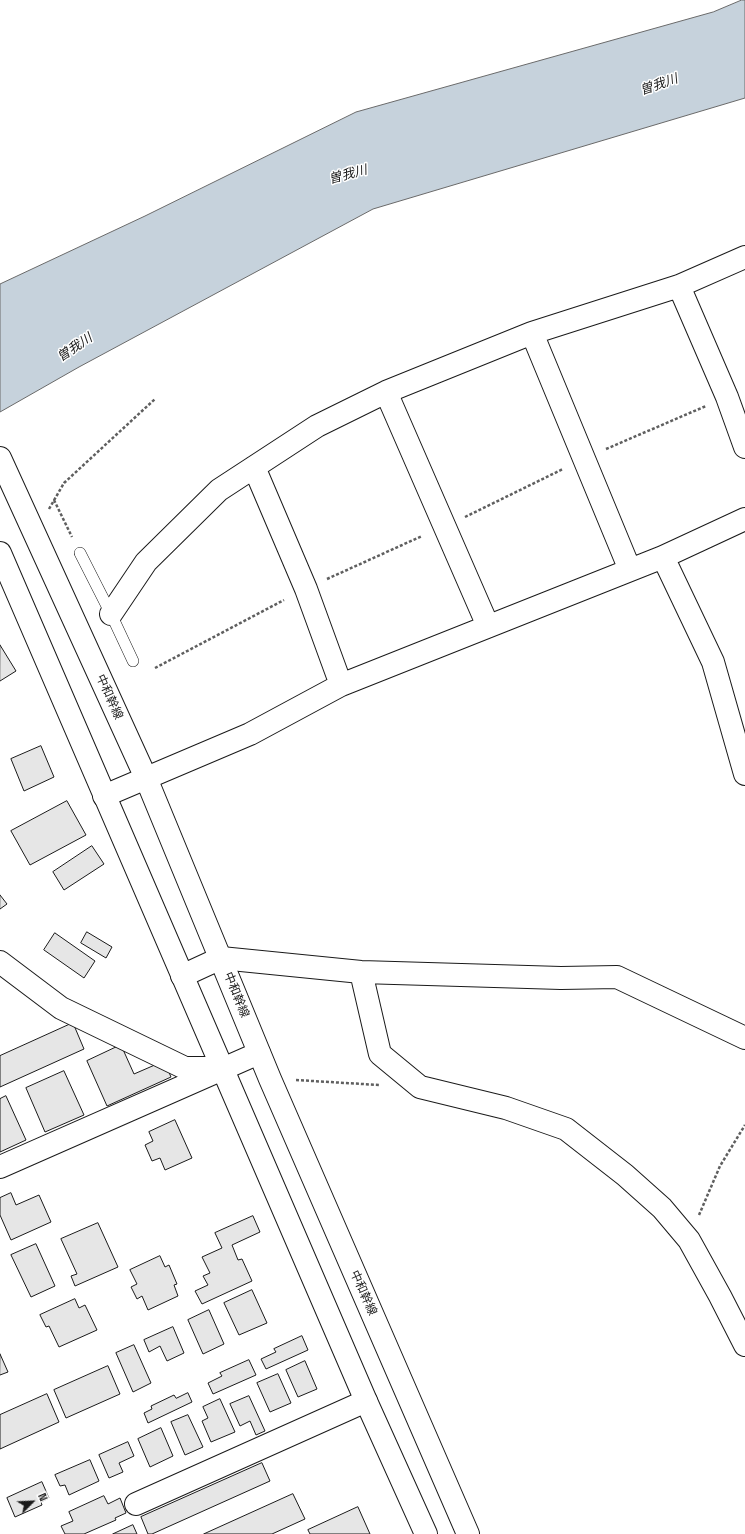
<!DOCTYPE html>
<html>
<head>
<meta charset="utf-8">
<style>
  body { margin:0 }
  #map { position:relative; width:745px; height:1534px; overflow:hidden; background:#fff; font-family:"Space Grotesk",sans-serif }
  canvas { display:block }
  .north { position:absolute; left:12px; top:1482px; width:40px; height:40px; -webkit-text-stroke:3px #fff; paint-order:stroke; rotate:66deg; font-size:11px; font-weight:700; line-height:16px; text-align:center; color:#1a1a1a }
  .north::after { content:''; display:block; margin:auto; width:14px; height:18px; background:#1a1a1a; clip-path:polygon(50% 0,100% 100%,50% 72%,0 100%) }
</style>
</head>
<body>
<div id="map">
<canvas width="745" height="1534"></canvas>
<div class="north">N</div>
</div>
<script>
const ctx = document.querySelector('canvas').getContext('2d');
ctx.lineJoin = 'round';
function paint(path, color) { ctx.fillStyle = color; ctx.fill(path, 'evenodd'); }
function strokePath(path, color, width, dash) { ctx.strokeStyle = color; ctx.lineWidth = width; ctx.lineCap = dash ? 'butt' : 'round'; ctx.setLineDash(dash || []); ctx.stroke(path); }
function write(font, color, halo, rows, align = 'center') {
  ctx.font = font + ' "Space Grotesk","Noto Sans JP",sans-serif'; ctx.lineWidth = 3; ctx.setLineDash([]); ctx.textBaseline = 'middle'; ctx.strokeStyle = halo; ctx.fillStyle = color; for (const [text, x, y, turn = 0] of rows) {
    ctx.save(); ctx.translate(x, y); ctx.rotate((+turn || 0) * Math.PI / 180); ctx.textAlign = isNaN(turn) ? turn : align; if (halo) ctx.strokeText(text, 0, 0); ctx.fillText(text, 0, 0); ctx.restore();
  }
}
const water = new Path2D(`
  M 742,0 L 745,0 L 745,98 L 373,209 L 79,367 L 0,412 L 0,284 L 145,216 L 356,112 L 713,12 Z`);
paint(water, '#c6d2dc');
strokePath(water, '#6a6a6a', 1);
const building = new Path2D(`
  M 0,645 L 16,671 L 0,681 Z
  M 41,746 L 54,777 L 24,791 L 11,759 Z
  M 67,801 L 86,835 L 30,865 L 11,831 Z
  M 92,846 L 104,864 L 64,890 L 53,872 Z
  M 0,895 L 7,904 L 0,909 Z
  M 87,932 L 112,947 L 106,958 L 81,943 Z
  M 55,933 L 95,961 L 84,978 L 44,950 Z
  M 73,1023 L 84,1049 L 0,1087 L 0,1056 Z
  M 121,1045 L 134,1074 L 164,1061 L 171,1077 L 107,1106 L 87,1061 Z
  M 64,1071 L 84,1115 L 45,1132 L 26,1088 Z
  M 6,1096 L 26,1140 L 0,1152 L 0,1099 Z
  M 175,1120 L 192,1158 L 165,1170 L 160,1158 L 152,1161 L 145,1145 L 153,1141 L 149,1132 Z
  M 11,1193 L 16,1205 L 39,1195 L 51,1222 L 11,1240 L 0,1215 L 0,1198 Z
  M 253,1216 L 260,1232 L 232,1245 L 238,1260 L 242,1259 L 252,1281 L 202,1304 L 195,1291 L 208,1285 L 203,1276 L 210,1273 L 202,1257 L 222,1248 L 215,1233 Z
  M 98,1223 L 118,1267 L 75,1286 L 71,1276 L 77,1274 L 61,1239 Z
  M 36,1244 L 55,1286 L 31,1297 L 11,1255 Z
  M 160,1256 L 165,1267 L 169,1265 L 177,1284 L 174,1285 L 178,1296 L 148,1310 L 142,1296 L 137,1299 L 131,1287 L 137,1284 L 130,1270 Z
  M 252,1290 L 267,1323 L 239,1335 L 224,1303 Z
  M 75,1299 L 79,1308 L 85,1305 L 97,1330 L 59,1347 L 49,1326 L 46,1327 L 40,1315 Z
  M 209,1310 L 224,1344 L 203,1354 L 188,1320 Z
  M 173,1327 L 184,1353 L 167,1361 L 160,1346 L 149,1352 L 144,1340 Z
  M 302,1336 L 308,1350 L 266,1369 L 261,1359 L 276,1352 L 274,1349 Z
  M 134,1345 L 151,1383 L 133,1392 L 116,1353 Z
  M 0,1354 L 8,1372 L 0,1375 Z
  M 249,1360 L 256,1375 L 213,1394 L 208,1383 L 222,1376 L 220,1373 Z
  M 305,1361 L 317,1389 L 298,1397 L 286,1370 Z
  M 108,1366 L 120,1394 L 66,1418 L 54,1390 Z
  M 278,1374 L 291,1403 L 270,1412 L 257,1383 Z
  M 188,1393 L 192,1402 L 148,1423 L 144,1413 L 152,1409 L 151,1406 L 174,1395 L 176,1398 Z
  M 47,1394 L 59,1422 L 0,1449 L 0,1415 Z
  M 249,1396 L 265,1431 L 256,1435 L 250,1421 L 240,1426 L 230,1404 Z
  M 220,1399 L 235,1432 L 211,1442 L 202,1421 L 208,1418 L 203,1407 Z
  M 188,1415 L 203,1447 L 185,1455 L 171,1422 Z
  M 161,1428 L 173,1456 L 150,1467 L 138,1439 Z
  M 128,1442 L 134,1456 L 119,1463 L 123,1472 L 109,1478 L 99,1455 Z
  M 90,1460 L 99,1481 L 69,1495 L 65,1485 L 60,1486 L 55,1475 Z
  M 262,1463 L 270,1481 L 152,1534 L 148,1534 L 141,1517 Z
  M 42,1482 L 49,1498 L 41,1502 L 42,1505 L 15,1517 L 7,1498 Z
  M 293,1494 L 305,1519 L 272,1534 L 204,1534 Z
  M 104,1496 L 108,1504 L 120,1498 L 126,1513 L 115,1518 L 116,1520 L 84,1534 L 65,1534 L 61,1526 L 73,1521 L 69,1512 Z
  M 358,1507 L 370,1534 L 310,1534 L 308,1530 Z
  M 133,1525 L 137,1534 L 113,1534 Z`);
paint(building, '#e6e6e6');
strokePath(building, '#1a1a1a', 1);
const lane = new Path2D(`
  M 80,553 L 111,614 L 133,661`);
const street = new Path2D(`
  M 679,286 L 727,397 L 745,447
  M 532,333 L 630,570
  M 386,392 L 488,626
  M 254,467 L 306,589 L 341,685
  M 663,557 L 713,662 L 745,774
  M 111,614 L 146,562 L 219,490 L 317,426 L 386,392 L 532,333 L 679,286 L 745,257
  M 104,796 L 250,734 L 341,685 L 663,557 L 745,519
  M 0,962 L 61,1008 L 185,1068 L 214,1068
  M 361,972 L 380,1054 L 420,1087 L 506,1108 L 566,1129 L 625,1175 L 662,1208 L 689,1240 L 720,1296 L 745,1345
  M 182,976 L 221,958 L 361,972 L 561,978 L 617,977 L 745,1038
  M 0,1167 L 259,1053
  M 136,1504 L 366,1401`);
const primary = new Path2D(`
  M 0,458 L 146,778 L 270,1079 L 468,1534
  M 0,553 L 366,1401 L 426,1534`);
strokePath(lane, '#1a1a1a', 12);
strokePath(street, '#1a1a1a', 24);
strokePath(primary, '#1a1a1a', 24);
strokePath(new Path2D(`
  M 606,449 L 706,406
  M 54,500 L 72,537
  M 49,509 L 64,483 L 155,399
  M 465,517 L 563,469
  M 327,579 L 422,536
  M 155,668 L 284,600
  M 296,1080 L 379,1085
  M 699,1215 L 720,1166 L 745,1125`), '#5f5f5f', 2.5, [3, 2]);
strokePath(lane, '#fff', 11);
strokePath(street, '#fff', 22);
strokePath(primary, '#fff', 22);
write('12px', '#1a1a1a', '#fff', [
  ["中和幹線",109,697,66],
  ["中和幹線",236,995,68],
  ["中和幹線",363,1293,66]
]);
write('italic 13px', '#1a1a1a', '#fff', [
  ["曽我川",659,85,-19],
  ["曽我川",348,175,-15],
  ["曽我川",75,348,-34]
]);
</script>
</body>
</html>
